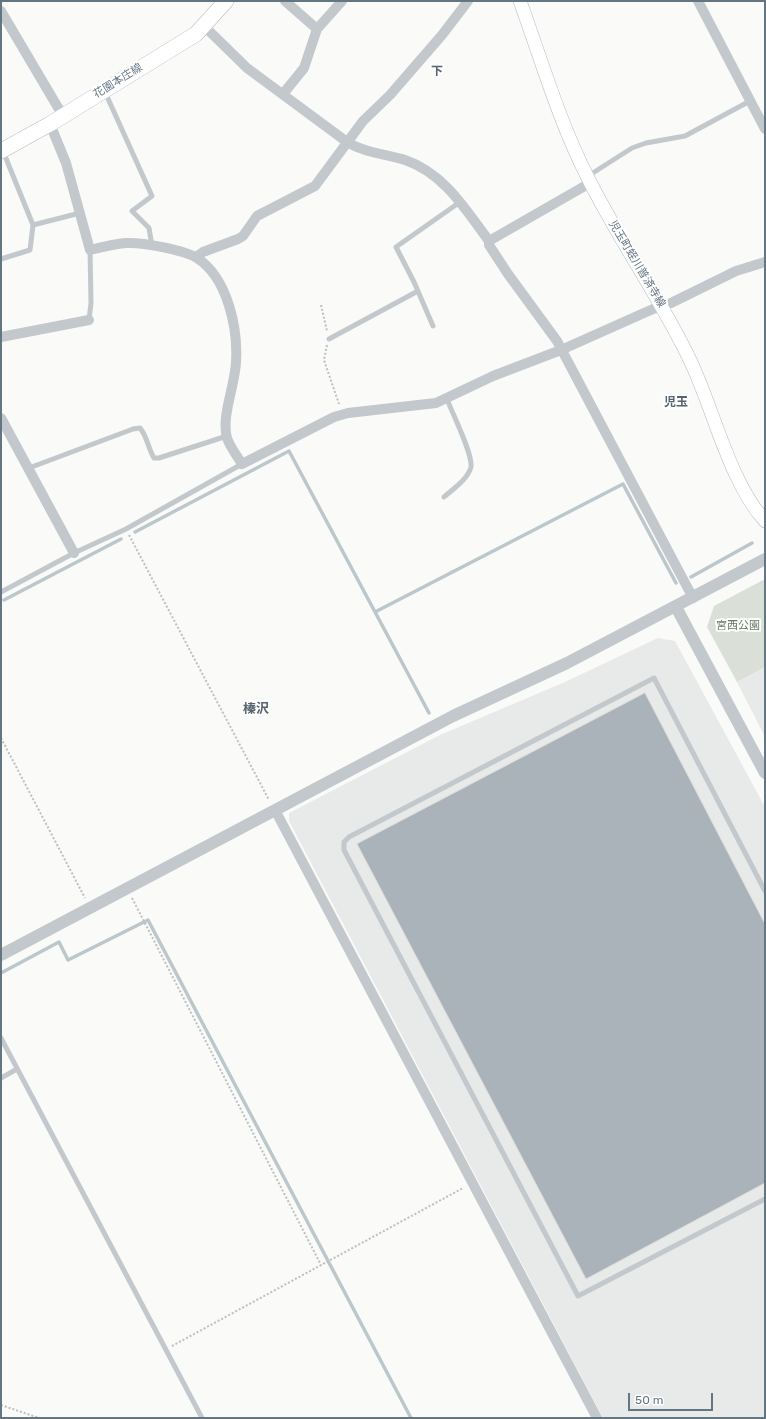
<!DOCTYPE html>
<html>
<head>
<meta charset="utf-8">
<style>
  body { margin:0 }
  #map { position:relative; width:766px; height:1419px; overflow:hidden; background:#fafaf8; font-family:Rubik,sans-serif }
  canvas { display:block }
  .frame { position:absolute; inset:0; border:2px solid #657683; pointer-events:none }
  .scale { position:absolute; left:628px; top:1393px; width:85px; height:18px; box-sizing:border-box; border:2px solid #657683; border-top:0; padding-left:5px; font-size:12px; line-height:14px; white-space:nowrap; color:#657683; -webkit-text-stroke:3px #fff; paint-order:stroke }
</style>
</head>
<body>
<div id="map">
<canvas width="766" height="1419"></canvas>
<div class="frame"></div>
<div class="scale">50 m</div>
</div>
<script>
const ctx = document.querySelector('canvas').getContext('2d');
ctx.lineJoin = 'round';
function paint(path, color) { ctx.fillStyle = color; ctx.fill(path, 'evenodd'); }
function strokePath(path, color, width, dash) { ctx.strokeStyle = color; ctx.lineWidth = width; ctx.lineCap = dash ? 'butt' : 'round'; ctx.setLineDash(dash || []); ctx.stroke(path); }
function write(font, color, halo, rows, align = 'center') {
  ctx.font = font + ' Rubik,"Noto Sans JP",sans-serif'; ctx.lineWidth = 4; ctx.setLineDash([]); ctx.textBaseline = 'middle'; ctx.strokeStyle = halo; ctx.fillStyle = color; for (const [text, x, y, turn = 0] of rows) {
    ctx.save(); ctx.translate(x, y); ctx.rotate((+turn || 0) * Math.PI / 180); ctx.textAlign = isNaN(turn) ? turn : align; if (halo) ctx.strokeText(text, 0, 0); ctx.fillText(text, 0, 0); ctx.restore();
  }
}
paint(new Path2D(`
  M 658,638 L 675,641 L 765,807 L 765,1418 L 603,1418 L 289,821 L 289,813 L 440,735 L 565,682 Z
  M 765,667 L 765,737 L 737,682 Z`), '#e8e9e9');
paint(new Path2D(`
  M 765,579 L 765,667 L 737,682 L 707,627 L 714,606 Z`), '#dadfd7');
strokePath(new Path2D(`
  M 135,532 L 289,451 L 429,713
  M 691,577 L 752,543
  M 4,600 L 121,539
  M 375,612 L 623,484 L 676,583
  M 1,973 L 59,942 L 68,960 L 148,920 L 411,1418`), '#bbc7cb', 3.5);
const building = new Path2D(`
  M 645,693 L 765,924 L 765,1183 L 586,1279 L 357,844 Z`);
paint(building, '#aab3b9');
strokePath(building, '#dcdcda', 1);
const secondary = new Path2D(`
  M 520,1 C 541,59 559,121 587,176 C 618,239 660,297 690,360 C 714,410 729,481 765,521`);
const primary = new Path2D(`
  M 1,151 L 50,124 L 196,34 L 226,1`);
strokePath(secondary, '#b3babf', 14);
strokePath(primary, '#b5babe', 16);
strokePath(new Path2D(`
  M 321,305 L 327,331
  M 327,345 L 324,360 L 339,404
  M 129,535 L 269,800
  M 1,738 L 85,898
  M 132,898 L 321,1265
  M 172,1346 L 463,1188
  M 1,1405 L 39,1418`), '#bbbfc2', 2, [2, 2]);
strokePath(new Path2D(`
  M 105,92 L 152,196 L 132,211 L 149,228 L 152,246
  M 588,176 L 632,148 L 646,143 L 685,136 L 750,101
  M 33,225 L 80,213
  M 1,259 L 30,250 L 33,225 L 3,151
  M 89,320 L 91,303 L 90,250
  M 433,326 L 414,282 L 396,247 L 460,202
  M 329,339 L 418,291
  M 29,468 L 133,429 L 140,428 C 147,436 148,448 154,458 L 159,458 L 227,436
  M 444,497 C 453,489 468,479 471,467 C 473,454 452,413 447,399
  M 1,592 L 74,553 L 126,529 L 242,464
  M 765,891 L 654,678 L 349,837 L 344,842 L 344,850 L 578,1296 L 765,1199
  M 1,1038 L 202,1418
  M 1,1078 L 17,1069`), '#c3c8cc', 5);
strokePath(new Path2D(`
  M 698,1 L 765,129
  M 1,11 L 63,116
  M 204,26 L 247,68 L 347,142 C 365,153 385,154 405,160 C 444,173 466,210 489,241 L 489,245 L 508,274 L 557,341 L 693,598
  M 317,29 L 342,1
  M 283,94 L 304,68 L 317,29 L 285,1
  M 50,124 L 66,163 L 90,250 C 102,247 114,244 126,243 C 142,242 184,250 197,258 C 228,278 238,329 236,362 C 235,386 221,416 227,438 C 230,447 237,456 242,464 L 334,417 L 348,413 L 436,403 L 493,376 L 561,350 L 653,309 L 671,303 L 736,271 L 765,262
  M 489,241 L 590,183
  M 196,257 L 203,252 L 238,239 L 243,236 L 257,216 L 315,186 L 363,121 L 390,95 L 442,35 L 468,1
  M 1,337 L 89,320
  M 1,418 L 74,553
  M 275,810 L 597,1418`), '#c3c8cc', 10);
strokePath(new Path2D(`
  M 676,607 L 765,773
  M 1,955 L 453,716 L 567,663 L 765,559`), '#c3c8cc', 12);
strokePath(secondary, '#fff', 13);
strokePath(primary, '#fff', 15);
write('11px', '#657683', '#fff', [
  ["花園本庄線",118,81,-32],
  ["児玉町蛭川普済寺線",637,264,59]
]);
write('11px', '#687a64', '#fff', [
  ["宮西公園",738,626]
]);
write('bold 12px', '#57646e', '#fff', [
  ["下",437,72],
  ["児玉",676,403]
]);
write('bold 13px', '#57646e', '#fff', [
  ["榛沢",256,709]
]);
</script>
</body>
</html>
